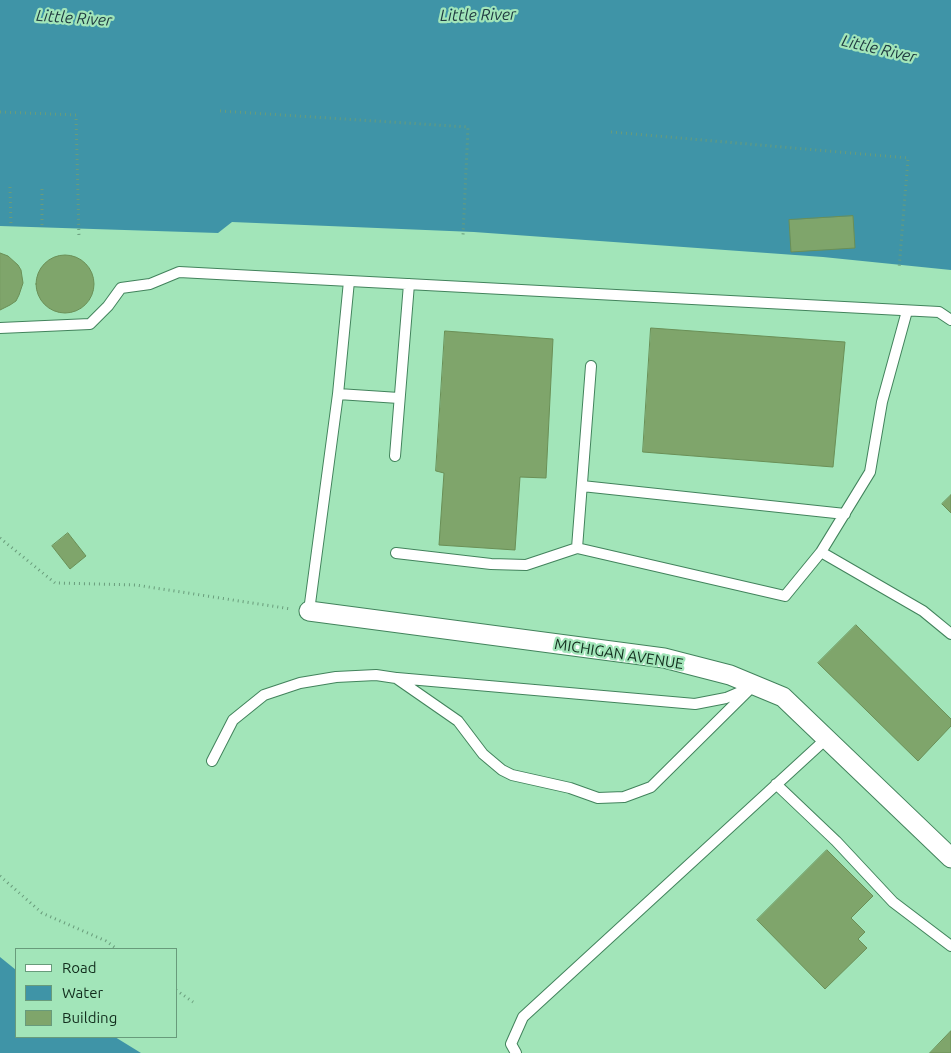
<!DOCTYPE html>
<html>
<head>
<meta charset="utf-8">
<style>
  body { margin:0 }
  #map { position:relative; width:951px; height:1053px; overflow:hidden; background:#a2e5b9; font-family:Ubuntu,sans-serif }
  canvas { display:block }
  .legend { position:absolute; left:15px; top:948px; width:162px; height:90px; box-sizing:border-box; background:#a2e5b9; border:1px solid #689b7b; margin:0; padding:6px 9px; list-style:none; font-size:15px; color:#122d1d }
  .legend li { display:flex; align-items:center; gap:10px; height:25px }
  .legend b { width:25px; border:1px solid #689b7b }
</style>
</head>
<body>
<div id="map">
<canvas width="951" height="1053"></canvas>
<ul class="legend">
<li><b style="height:6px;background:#fff"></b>Road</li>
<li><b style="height:14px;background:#3f94a7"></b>Water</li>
<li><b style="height:14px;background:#7fa56b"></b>Building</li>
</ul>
</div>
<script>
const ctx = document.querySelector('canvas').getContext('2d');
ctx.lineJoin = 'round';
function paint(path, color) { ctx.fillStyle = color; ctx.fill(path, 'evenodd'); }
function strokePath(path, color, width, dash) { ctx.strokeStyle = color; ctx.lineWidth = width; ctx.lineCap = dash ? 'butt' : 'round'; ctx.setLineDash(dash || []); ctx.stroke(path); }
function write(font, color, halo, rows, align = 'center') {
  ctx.font = font + ' Ubuntu,sans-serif'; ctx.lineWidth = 4.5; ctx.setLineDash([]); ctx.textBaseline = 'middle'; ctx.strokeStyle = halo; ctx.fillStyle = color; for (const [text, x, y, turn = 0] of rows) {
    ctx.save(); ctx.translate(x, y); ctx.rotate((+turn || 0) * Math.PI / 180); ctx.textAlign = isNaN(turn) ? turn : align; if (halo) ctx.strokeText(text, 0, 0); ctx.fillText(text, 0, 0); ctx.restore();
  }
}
paint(new Path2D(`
  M 0,0 L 951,0 L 951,270 L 823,257 L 474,232 L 232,222 L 218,233 L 0,226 Z
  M 0,957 L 16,970 L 16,1037 L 115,1037 L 141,1053 L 0,1053 Z`), '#3f94a7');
const building = new Path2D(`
  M 853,216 L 855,248 L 791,252 L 789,220 Z
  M 0,253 L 8,256 L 18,265 L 21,270 L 23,283 L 19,295 L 16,301 L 10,305 L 0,310 Z
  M36 284a29 29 0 1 1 58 0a29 29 0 1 1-58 0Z
  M 651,328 L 845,342 L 833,467 L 643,452 Z
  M 445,331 L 553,339 L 546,478 L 520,477 L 515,550 L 439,545 L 444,473 L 436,471 Z
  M 951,495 L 951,513 L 942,504 Z
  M 68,533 L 86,556 L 70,569 L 52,546 Z
  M 856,625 L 951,719 L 951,726 L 918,761 L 818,663 Z
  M 827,850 L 873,896 L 851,918 L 865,932 L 858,939 L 867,948 L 825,989 L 757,920 Z
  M 951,1031 L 951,1053 L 930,1053 Z`);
paint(building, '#7fa56b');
strokePath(building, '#6a8f56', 1);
const lane = new Path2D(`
  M 907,311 L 882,402 L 870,472 L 821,552 L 923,611 L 951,634
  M 0,328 L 90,324 L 108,306 L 121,288 L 150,284 L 179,272 L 939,312 L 951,320
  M 338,394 L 399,398
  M 395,456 L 409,284
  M 582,486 L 845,514
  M 577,548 L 591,366
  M 396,553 L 491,564 L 526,565 L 577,548 L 785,596 L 821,552
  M 309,611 L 338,394 L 349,281
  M 397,678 L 695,704 L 726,698 L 747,689
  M 212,761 L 233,720 L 264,695 L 300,683 L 336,677 L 376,675 L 396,678 L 458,721 L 483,754 L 502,770 L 512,775 L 570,788 L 598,798 L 624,797 L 651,787 L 754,685
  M 776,784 L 836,841 L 893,902 L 951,946
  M 516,1053 L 511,1044 L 523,1017 L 826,739`);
const street = new Path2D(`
  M 309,611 L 664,658 L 730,675 L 783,697 L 951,858`);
strokePath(lane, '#42835c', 12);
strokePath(street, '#42835c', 21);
strokePath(new Path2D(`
  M 220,111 L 468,127 L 463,236
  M 0,112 L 76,115 L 79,238
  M 611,132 L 908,158 L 899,269
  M 10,187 L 11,227
  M 42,189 L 42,228
  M 0,538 L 55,583 L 136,585 L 291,609
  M 0,876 L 42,913 L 106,941 L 117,949
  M 176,990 L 193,1002`), '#699c7b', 3, [1, 4]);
strokePath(lane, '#fff', 10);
strokePath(street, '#fff', 19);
write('15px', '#122d1d', '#a2e5b9', [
  ["MICHIGAN AVENUE",619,654,9]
]);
write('italic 16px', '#203b41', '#a2e5b9', [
  ["Little River",478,15,-1],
  ["Little River",74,18,4],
  ["Little River",879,49,13]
]);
</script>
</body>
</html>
